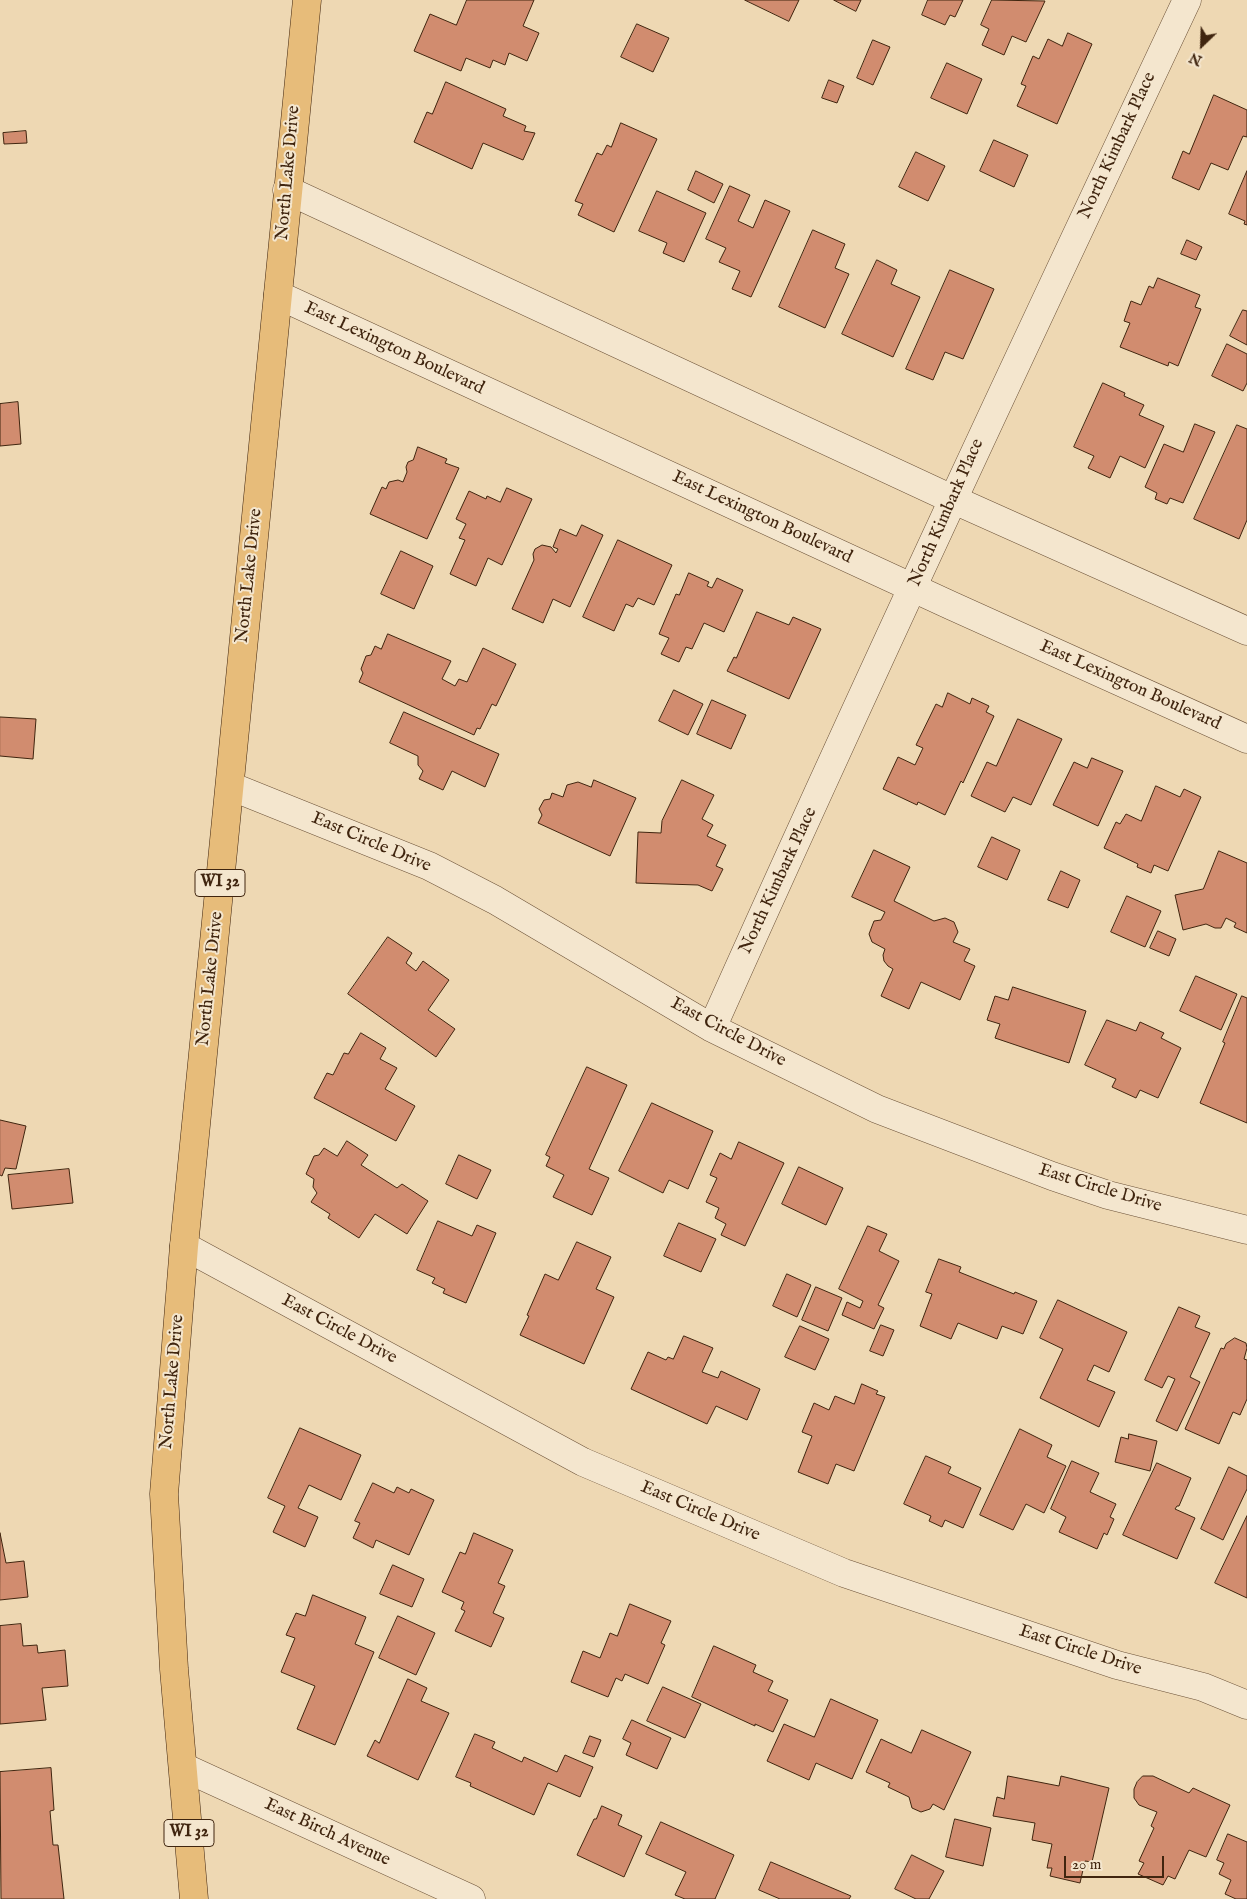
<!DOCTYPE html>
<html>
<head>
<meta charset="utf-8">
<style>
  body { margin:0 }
  #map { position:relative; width:1247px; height:1899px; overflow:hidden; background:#eed8b3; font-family:"IM FELL English",serif }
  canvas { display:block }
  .north { position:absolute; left:1177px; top:20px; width:50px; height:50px; -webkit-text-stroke:4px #f4e6ce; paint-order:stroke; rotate:204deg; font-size:14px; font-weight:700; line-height:20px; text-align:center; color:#40250f }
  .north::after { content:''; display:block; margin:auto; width:18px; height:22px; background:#40250f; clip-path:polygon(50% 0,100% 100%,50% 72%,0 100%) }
  .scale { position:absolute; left:1064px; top:1856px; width:100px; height:22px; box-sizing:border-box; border:2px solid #40250f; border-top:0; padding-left:6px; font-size:15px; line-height:18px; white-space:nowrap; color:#40250f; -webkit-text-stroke:4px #f4e6ce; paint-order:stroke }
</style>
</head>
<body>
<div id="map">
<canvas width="1247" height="1899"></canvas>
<div class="north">N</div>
<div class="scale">20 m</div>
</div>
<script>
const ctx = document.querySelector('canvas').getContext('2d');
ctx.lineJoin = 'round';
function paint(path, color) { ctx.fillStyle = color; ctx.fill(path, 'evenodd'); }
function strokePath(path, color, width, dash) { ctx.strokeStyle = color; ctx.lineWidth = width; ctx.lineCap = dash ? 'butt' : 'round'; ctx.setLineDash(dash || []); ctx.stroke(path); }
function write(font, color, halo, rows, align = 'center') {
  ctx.font = font + ' "IM FELL English",serif'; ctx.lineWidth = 4; ctx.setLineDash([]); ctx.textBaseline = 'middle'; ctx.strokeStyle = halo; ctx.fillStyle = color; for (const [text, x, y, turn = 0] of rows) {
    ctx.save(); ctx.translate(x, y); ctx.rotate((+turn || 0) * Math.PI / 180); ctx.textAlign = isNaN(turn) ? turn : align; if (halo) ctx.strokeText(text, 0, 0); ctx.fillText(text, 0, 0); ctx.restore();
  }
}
const building = new Path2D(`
  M 467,0 L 534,0 L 523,26 L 539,33 L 527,61 L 509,53 L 505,65 L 493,60 L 490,68 L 466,58 L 461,71 L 414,51 L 430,14 L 456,25 Z
  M 745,0 L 799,0 L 789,21 Z
  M 834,0 L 861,0 L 856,11 Z
  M 928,0 L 963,0 L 955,17 L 950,15 L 945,25 L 922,15 Z
  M 992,0 L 1045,1 L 1026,42 L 1012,36 L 1004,55 L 982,45 L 989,29 L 981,25 Z
  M 637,24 L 669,38 L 653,72 L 621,57 Z
  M 1068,33 L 1092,44 L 1057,124 L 1017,106 L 1026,86 L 1021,84 L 1033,56 L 1039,59 L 1048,39 L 1062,46 Z
  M 873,40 L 890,47 L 873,85 L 857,78 Z
  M 947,63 L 982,79 L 967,114 L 931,98 Z
  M 829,80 L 844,86 L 837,103 L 822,98 Z
  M 446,82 L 506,109 L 503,116 L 526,126 L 524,131 L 535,133 L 523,160 L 483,143 L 472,169 L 414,142 L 427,112 L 432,114 Z
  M 1214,95 L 1247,110 L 1247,137 L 1243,136 L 1228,170 L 1211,163 L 1199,190 L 1172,178 L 1183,151 L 1189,154 Z
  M 621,123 L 657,139 L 614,232 L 578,215 L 583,204 L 575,201 L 597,153 L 602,155 L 607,145 L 611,147 Z
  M 26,131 L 27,143 L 4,144 L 3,133 Z
  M 994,140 L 1028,155 L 1014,187 L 980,171 Z
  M 916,152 L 945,166 L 928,201 L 899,187 Z
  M 696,171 L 723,184 L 714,203 L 688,190 Z
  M 1247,171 L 1247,225 L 1244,224 L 1245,221 L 1229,214 Z
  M 730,186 L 750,195 L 738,221 L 753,228 L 765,200 L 790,211 L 751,297 L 732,289 L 740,271 L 719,262 L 726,248 L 706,239 Z
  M 657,191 L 706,213 L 684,262 L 663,253 L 667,243 L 639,231 Z
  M 813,230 L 845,244 L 835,268 L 849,274 L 825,328 L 779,307 Z
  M 1187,240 L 1202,247 L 1196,260 L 1181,254 Z
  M 877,260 L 897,270 L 891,284 L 920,297 L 893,357 L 842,334 Z
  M 950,270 L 994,289 L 963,359 L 945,352 L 933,380 L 906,369 Z
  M 1158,278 L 1200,295 L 1195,307 L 1201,309 L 1178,366 L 1169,362 L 1168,366 L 1120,347 L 1130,323 L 1124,321 L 1131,301 L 1141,305 L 1149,286 L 1153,288 Z
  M 1243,310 L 1247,311 L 1247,345 L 1230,336 Z
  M 1227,344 L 1247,354 L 1247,383 L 1243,391 L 1212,376 Z
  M 1103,383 L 1125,393 L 1124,396 L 1144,405 L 1139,415 L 1164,426 L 1145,468 L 1120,456 L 1110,478 L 1088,468 L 1094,456 L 1074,447 Z
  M 18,402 L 21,444 L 0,446 L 0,404 Z
  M 1195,424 L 1215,432 L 1183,503 L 1170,498 L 1167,504 L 1155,499 L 1157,493 L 1145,487 L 1164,444 L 1183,452 Z
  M 1237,425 L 1247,429 L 1247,520 L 1239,539 L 1194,519 Z
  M 418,447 L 447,459 L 445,463 L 459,468 L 427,539 L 370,514 L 382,487 L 386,489 L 389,482 L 398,480 L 403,482 L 407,472 L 406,467 L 408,462 L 413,460 Z
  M 507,488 L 532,499 L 502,565 L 488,558 L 476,586 L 450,574 L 465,540 L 459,538 L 466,524 L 456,519 L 469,491 L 486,499 L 487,496 L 500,502 Z
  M 582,525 L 603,535 L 570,607 L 553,599 L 543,623 L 512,609 L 534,560 L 533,554 L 535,549 L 542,545 L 551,547 L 556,553 L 558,549 L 553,547 L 560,529 L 576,536 Z
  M 618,540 L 672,565 L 654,605 L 638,598 L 633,607 L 626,604 L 614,631 L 583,617 Z
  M 401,551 L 433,566 L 414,609 L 381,594 Z
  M 689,573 L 709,582 L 707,586 L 712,588 L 717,578 L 743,590 L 724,632 L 704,623 L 692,649 L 686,647 L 679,662 L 661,654 L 669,638 L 659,634 L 676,594 L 679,595 Z
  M 757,612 L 789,625 L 793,617 L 821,629 L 789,699 L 727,671 L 734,657 L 736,658 Z
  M 388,634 L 451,661 L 442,679 L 455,686 L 459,679 L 467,682 L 483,648 L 516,664 L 496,706 L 492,704 L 480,729 L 477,728 L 474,735 L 359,682 L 363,673 L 361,669 L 366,656 L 371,655 L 375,646 L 381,649 Z
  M 674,690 L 703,704 L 688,735 L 659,721 Z
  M 948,693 L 970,704 L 972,698 L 989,706 L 986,712 L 994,716 L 963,783 L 961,781 L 945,815 L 918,802 L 917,805 L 883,789 L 898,757 L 915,765 L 923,748 L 916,745 L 936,704 L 942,707 Z
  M 712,700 L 746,715 L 731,749 L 697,734 Z
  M 404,712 L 499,754 L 485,787 L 452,771 L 443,790 L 419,779 L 423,771 L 418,765 L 418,756 L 390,743 Z
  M 0,717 L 36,719 L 33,759 L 0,756 Z
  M 1018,719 L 1062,739 L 1031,805 L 1013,797 L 1005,812 L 971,796 L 987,762 L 996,766 Z
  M 1092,758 L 1123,771 L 1098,826 L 1053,805 L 1074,762 L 1087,768 Z
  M 594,780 L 636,798 L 610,856 L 538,823 L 542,815 L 539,809 L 544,800 L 550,799 L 552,793 L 563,797 L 567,785 L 578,782 L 591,787 Z
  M 682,780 L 714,795 L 702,819 L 713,825 L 707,836 L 726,845 L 716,866 L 723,869 L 712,891 L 698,885 L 636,883 L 638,832 L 661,833 L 662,821 Z
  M 1156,786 L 1180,797 L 1184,789 L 1201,797 L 1168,871 L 1154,865 L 1151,873 L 1137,867 L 1138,864 L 1104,848 L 1116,822 L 1120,824 L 1126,814 L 1141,821 Z
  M 992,837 L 1020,850 L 1007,880 L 978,867 Z
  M 874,850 L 910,867 L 894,901 L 934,921 L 945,918 L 954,922 L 958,932 L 953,942 L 970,949 L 964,961 L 975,966 L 960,1000 L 921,982 L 909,1009 L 881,996 L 893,969 L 888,966 L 884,961 L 883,955 L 885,949 L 872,942 L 869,934 L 874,921 L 881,920 L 885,912 L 852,897 Z
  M 1219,851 L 1247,863 L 1247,933 L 1234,927 L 1236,923 L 1226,918 L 1221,928 L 1215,928 L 1206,924 L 1183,930 L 1175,895 L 1203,889 Z
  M 1061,871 L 1080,880 L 1068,908 L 1048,900 Z
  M 1127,896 L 1161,911 L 1145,947 L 1111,932 Z
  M 1158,931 L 1176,939 L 1169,956 L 1150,948 Z
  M 388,937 L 412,953 L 406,963 L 416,971 L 423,961 L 449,980 L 428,1010 L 455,1029 L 436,1057 L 348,994 Z
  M 1196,976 L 1237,994 L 1221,1030 L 1180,1011 Z
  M 1013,987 L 1086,1011 L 1069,1063 L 995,1038 L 1000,1024 L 987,1020 L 995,996 L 1008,1000 Z
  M 1242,996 L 1247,998 L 1247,1123 L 1200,1103 L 1225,1043 L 1223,1042 Z
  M 1107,1020 L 1136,1031 L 1140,1022 L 1164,1033 L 1161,1038 L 1181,1048 L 1158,1098 L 1140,1090 L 1136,1098 L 1112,1087 L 1116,1079 L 1085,1065 Z
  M 361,1033 L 386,1048 L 380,1059 L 397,1068 L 385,1089 L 415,1106 L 396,1141 L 314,1098 L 327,1073 L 333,1075 L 344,1053 L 348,1054 Z
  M 587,1067 L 627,1085 L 589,1169 L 609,1178 L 592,1215 L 553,1197 L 564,1175 L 546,1166 L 550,1157 L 546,1155 Z
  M 652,1103 L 713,1131 L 688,1189 L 669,1180 L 663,1193 L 619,1171 Z
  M 0,1120 L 26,1126 L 16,1169 L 5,1168 L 2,1176 L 0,1175 Z
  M 347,1141 L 368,1155 L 361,1165 L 397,1188 L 402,1184 L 428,1201 L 407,1234 L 375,1214 L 359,1238 L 328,1218 L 330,1214 L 311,1202 L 317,1193 L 313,1187 L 314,1179 L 306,1174 L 314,1156 L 319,1155 L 324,1148 L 337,1156 Z
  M 739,1142 L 784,1163 L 745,1246 L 721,1235 L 726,1224 L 715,1218 L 719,1208 L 706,1202 L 717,1178 L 710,1175 L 720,1153 L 731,1159 Z
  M 459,1155 L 491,1170 L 477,1199 L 446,1184 Z
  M 799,1167 L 843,1188 L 826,1225 L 782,1204 Z
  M 69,1169 L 73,1203 L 12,1209 L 8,1175 Z
  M 438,1221 L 472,1236 L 477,1225 L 496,1233 L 466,1303 L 443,1293 L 445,1289 L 432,1283 L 435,1278 L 417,1270 Z
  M 679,1223 L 716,1239 L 701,1272 L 664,1256 Z
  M 868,1226 L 887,1234 L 879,1251 L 899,1261 L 878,1305 L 884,1308 L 874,1329 L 842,1315 L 847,1302 L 860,1308 L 863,1301 L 839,1289 Z
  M 577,1242 L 611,1257 L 596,1289 L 614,1297 L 584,1364 L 520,1335 L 529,1316 L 527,1315 L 545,1274 L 558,1280 Z
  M 939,1259 L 961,1267 L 959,1272 L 1014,1294 L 1015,1292 L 1037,1301 L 1023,1334 L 1002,1326 L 997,1339 L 958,1323 L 951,1339 L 920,1326 L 932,1294 L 926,1292 Z
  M 787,1274 L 811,1285 L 797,1317 L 773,1306 Z
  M 816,1287 L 842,1298 L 828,1331 L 802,1320 Z
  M 1058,1300 L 1127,1332 L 1109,1372 L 1094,1365 L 1087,1380 L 1115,1392 L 1099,1427 L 1040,1398 L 1063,1349 L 1040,1338 Z
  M 1179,1307 L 1200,1316 L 1195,1327 L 1210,1333 L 1190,1377 L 1200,1382 L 1177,1431 L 1156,1421 L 1175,1379 L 1168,1376 L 1162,1388 L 1145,1380 Z
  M 881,1325 L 894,1330 L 883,1356 L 870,1351 Z
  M 800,1326 L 829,1339 L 815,1370 L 785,1357 Z
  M 684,1336 L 713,1348 L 702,1372 L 718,1378 L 721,1371 L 760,1389 L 747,1420 L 716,1406 L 707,1424 L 631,1389 L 648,1352 L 666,1360 L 668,1357 L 673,1359 Z
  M 1235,1338 L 1246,1343 L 1247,1348 L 1244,1359 L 1247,1360 L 1247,1399 L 1240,1415 L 1233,1412 L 1219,1444 L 1185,1429 L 1221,1348 L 1224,1349 L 1226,1344 Z
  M 862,1384 L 878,1391 L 876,1394 L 885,1397 L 854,1471 L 836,1464 L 828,1484 L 798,1472 L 812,1436 L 802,1432 L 814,1403 L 829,1410 L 835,1396 L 854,1404 Z
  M 300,1428 L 361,1455 L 341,1500 L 309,1485 L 298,1508 L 318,1517 L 305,1547 L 273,1532 L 285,1506 L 268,1498 Z
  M 1020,1429 L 1052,1445 L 1047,1457 L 1066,1466 L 1044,1513 L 1026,1504 L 1013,1530 L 980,1515 Z
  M 1129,1434 L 1157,1441 L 1150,1471 L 1115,1462 L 1121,1437 L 1128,1439 Z
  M 926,1456 L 951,1467 L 948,1473 L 981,1488 L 963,1528 L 945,1520 L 942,1527 L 929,1521 L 931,1516 L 904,1504 Z
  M 1072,1461 L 1099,1473 L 1090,1492 L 1116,1504 L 1110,1517 L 1114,1519 L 1107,1535 L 1104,1533 L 1097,1549 L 1059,1532 L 1066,1517 L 1051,1509 Z
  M 1157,1463 L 1191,1478 L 1179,1506 L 1177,1506 L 1175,1509 L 1195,1518 L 1177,1559 L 1123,1535 Z
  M 1229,1467 L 1247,1476 L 1247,1489 L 1223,1540 L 1201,1529 Z
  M 373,1483 L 394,1493 L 397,1487 L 409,1493 L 411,1489 L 434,1500 L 409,1555 L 376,1540 L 373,1548 L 353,1538 L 360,1523 L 355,1521 Z
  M 1247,1516 L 1247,1598 L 1215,1583 Z
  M 0,1533 L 6,1563 L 24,1561 L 28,1597 L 0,1600 Z
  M 474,1533 L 513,1550 L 498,1583 L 505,1586 L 493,1613 L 504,1618 L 491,1647 L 455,1631 L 465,1611 L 461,1609 L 464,1602 L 442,1592 L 460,1552 L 465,1554 Z
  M 393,1565 L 424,1579 L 412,1607 L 380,1594 Z
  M 313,1595 L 366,1617 L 355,1644 L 374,1652 L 335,1745 L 297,1729 L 315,1686 L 281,1672 L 295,1638 L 286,1635 L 296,1613 L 305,1616 Z
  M 630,1604 L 671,1621 L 661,1643 L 665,1645 L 648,1684 L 625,1674 L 622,1681 L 616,1678 L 608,1697 L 571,1682 L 583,1651 L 600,1658 L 610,1633 L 617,1636 Z
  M 398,1616 L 435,1633 L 416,1675 L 379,1658 Z
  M 21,1624 L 23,1646 L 37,1645 L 38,1653 L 65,1650 L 68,1686 L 42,1688 L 46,1720 L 0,1724 L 0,1626 Z
  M 714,1646 L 756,1665 L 753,1672 L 773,1681 L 768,1691 L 788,1700 L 773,1732 L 755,1724 L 755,1726 L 692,1697 Z
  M 408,1679 L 427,1688 L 421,1701 L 449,1713 L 418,1780 L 367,1756 L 375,1740 L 379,1743 Z
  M 663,1687 L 701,1704 L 685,1738 L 647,1721 Z
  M 831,1699 L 878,1720 L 852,1779 L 816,1763 L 809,1780 L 767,1761 L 784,1724 L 814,1737 Z
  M 632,1720 L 671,1738 L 657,1769 L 626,1755 L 631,1743 L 623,1739 Z
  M 922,1730 L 971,1752 L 944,1810 L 933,1804 L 930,1809 L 921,1812 L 912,1808 L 909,1797 L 888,1787 L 890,1783 L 866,1772 L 881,1739 L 911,1753 Z
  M 475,1734 L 495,1742 L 492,1748 L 522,1762 L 524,1757 L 557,1772 L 565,1755 L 593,1767 L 580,1797 L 548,1783 L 534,1815 L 470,1786 L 471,1783 L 456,1777 Z
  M 590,1736 L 601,1740 L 594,1757 L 583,1753 Z
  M 51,1768 L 54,1810 L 50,1811 L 53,1845 L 58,1845 L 64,1899 L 1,1899 L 0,1772 Z
  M 1008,1776 L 1059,1786 L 1061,1776 L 1109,1788 L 1092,1862 L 1085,1861 L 1080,1883 L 1050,1876 L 1052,1868 L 1047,1868 L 1052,1844 L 1032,1840 L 1035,1823 L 993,1816 L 997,1797 L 1004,1799 Z
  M 1143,1776 L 1153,1776 L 1189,1793 L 1193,1788 L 1230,1805 L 1206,1857 L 1189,1850 L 1175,1879 L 1168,1876 L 1163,1885 L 1138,1874 L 1144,1863 L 1139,1861 L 1154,1828 L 1151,1826 L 1157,1812 L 1139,1805 L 1134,1798 L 1134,1789 L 1137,1782 Z
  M 602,1806 L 622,1815 L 618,1825 L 642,1836 L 624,1877 L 577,1855 L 594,1819 L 596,1819 Z
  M 955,1819 L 991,1828 L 983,1866 L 946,1857 Z
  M 661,1822 L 734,1855 L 715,1899 L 685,1899 L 675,1895 L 686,1872 L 646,1854 Z
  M 1228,1834 L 1247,1842 L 1247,1899 L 1236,1899 L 1225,1894 L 1231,1880 L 1219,1874 L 1224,1863 L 1217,1860 Z
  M 912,1855 L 944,1871 L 929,1899 L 916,1899 L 895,1889 Z
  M 771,1862 L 851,1896 L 849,1899 L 780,1899 L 759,1890 Z`);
paint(building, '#d18c6f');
strokePath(building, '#40250f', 1);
const minor = new Path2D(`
  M 287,190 L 952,499 L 1247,631
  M 278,295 L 950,605 L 1247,739
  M 230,786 L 429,866 L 495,900 L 712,1028 L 877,1109 L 1052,1176 L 1108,1195 L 1247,1230
  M 712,1028 C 866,683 1026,342 1187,0
  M 184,1246 L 583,1462 L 844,1573 L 1117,1665 L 1203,1687 L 1247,1705
  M 183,1767 L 471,1899`);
const primary = new Path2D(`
  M 194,1899 L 174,1669 L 164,1494 L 184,1246 L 307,0`);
strokePath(minor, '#6c5238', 29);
strokePath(primary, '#40250f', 29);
strokePath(minor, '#f4e6ce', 28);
strokePath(primary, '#e7bc7a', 28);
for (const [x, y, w] of [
  [220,883,50],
  [189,1833,50]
]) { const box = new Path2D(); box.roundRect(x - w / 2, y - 13.5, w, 27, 4); ctx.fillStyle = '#f4e6ce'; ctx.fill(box); strokePath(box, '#40250f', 1); }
write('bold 16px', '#40250f', null, [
  ["WI 32",220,883],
  ["WI 32",189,1833]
]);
write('18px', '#40250f', '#f4e6ce', [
  ["North Kimbark Place",1118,146,-65],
  ["North Lake Drive",289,173,-85],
  ["East Lexington Boulevard",394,349,25],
  ["North Kimbark Place",947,513,-66],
  ["East Lexington Boulevard",762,518,25],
  ["North Lake Drive",250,576,-84],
  ["East Lexington Boulevard",1130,686,24],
  ["East Circle Drive",371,843,23],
  ["North Kimbark Place",779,881,-65],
  ["North Lake Drive",211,979,-84],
  ["East Circle Drive",728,1033,28],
  ["East Circle Drive",1100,1189,17],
  ["East Circle Drive",339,1330,28],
  ["North Lake Drive",173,1382,-85],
  ["East Circle Drive",700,1512,23],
  ["East Circle Drive",1080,1651,18],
  ["East Birch Avenue",327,1833,25]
]);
</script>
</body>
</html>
